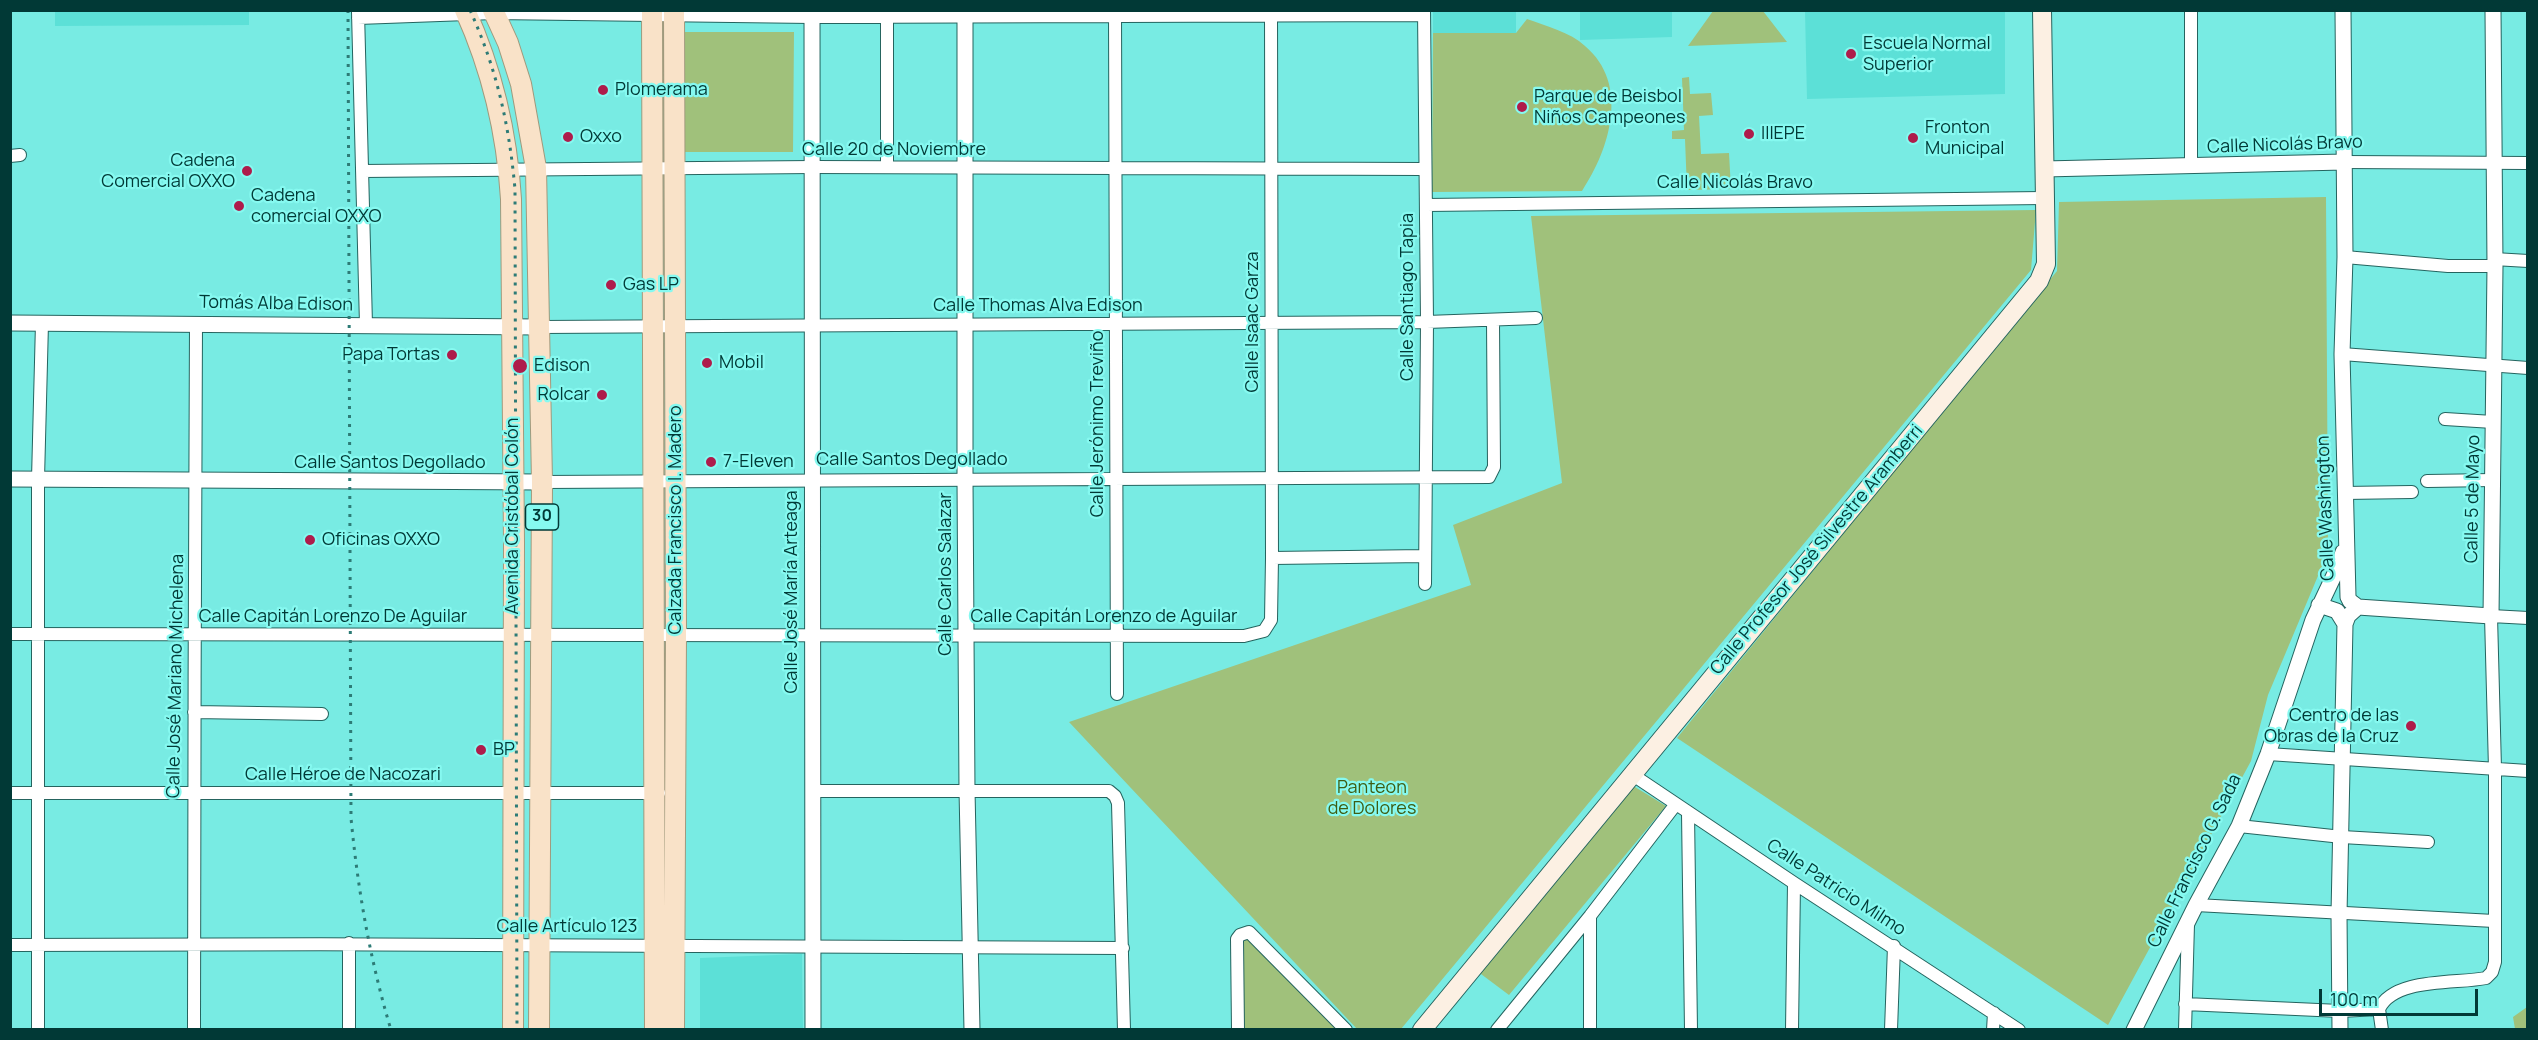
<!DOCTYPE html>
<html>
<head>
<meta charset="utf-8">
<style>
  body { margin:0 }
  #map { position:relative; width:2538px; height:1040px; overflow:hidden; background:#78ebe3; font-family:Manrope,sans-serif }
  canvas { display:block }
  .frame { position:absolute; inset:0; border:12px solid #013936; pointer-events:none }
  .scale { position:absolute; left:2319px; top:989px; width:159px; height:27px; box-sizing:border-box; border:3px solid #013936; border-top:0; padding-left:8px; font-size:18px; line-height:21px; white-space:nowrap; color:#013936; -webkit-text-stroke:4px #86f9f0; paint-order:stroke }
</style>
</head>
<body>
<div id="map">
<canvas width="2538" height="1040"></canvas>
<div class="frame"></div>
<div class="scale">100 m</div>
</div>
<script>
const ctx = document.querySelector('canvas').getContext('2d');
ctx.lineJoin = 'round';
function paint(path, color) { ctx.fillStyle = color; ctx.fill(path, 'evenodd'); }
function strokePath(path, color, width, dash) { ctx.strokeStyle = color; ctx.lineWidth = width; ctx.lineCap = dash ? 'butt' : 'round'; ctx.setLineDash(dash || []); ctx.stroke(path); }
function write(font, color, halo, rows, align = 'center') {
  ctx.font = font + ' Manrope,sans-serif'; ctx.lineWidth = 4.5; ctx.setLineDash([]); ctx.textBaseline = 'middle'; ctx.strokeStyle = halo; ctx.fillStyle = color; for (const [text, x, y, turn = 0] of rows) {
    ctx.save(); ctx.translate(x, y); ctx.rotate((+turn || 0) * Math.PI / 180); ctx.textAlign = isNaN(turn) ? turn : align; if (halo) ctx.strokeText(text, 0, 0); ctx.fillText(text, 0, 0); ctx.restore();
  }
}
paint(new Path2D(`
  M 55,11 L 249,11 L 249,25 L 55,26 Z
  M 1433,11 L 1516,11 L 1516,33 L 1433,33 Z
  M 1580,11 L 1672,11 L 1672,37 L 1580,40 Z
  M 1805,11 L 2005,11 L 2005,94 L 1807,99 Z
  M 802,954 L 803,1029 L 700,1029 L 700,958 Z`), '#5ce0d7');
paint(new Path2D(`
  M 1713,11 L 1763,11 L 1787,42 L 1688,46 Z
  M 1527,19 C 1546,26 1570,32 1585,46 C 1630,84 1610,149 1582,191 L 1432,192 L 1433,33 L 1516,33 Z
  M 680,32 L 794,32 L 793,152 L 680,152 Z
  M 1689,77 L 1690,94 L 1711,93 L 1713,115 L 1699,116 L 1701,154 L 1729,153 L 1731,189 L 1687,190 L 1685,139 L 1672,139 L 1672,131 L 1684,130 L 1682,78 Z
  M 2326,197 L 2328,552 L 2268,695 L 2251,761 L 2108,1025 L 1677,738 L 2057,271 L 2059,202 Z
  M 2036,210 L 2031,270 L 1401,1029 L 1357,1029 L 1069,722 L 1471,585 L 1453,525 L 1562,483 L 1531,216 Z
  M 1635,787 L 1666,806 L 1509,995 L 1477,971 L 1629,788 Z
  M 1248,935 L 1336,1029 L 1238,1029 L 1237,939 Z
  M 2527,1007 L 2527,1029 L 2515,1029 L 2513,1017 Z`), '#a0c17b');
const minor = new Path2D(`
  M 1115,10 L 1117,694
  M 1424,10 L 1427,322 L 1425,584
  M 2191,10 L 2191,167
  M 358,12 L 366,325
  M 887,16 L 887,167
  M 358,18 L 494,13 L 812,17 L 1424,15
  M 10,156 L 20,155
  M 2344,162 L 2528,163
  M 362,171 L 813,167 L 1425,169
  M 1426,205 L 2044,198
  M 2345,257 L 2448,266 L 2495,266
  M 2494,259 L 2528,261
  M 540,327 L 1427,322 L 1536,318
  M 2342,354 L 2528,368
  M 2445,419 L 2493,422
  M 2427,481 L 2493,480
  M 542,482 L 1489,477 L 1494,467 L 1493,321
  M 2344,493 L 2412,492
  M 1272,558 L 1425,556
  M 10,634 L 1244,636 L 1264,631 L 1271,620 L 1272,558 L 1271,10
  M 194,712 L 322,714
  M 2268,754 L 2528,771
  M 1633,775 L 1794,883 L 2019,1030
  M 813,791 L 1109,791 L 1115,796 L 1118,803 L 1124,1030
  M 10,793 L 659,793
  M 1688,813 L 1691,1030
  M 2239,826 L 2342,837 L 2428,842
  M 2196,905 L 2494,921
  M 1590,916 L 1590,1030
  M 10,945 C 381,943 752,945 1123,948
  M 2185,1004 L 2340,1011 L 2379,1009
  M 38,1030 L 38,479 L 42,323
  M 194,1030 C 193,794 196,559 196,323
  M 349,1030 L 349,943
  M 1238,1030 L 1237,939 L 1240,935 L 1249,932 L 1346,1030
  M 1497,1030 L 1590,916 L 1676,804
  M 1792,1030 L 1794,883
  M 1891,1030 L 1894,946
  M 1993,1030 L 1994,1013
  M 2185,1030 L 2188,924
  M 2382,1030 L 2379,1009 C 2394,977 2457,984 2486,978 L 2492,972 L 2495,962 L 2495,769 L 2491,616 L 2528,618`);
const tertiary = new Path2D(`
  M 812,10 L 813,1030
  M 965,10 L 965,480 L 967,790 L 972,1030
  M 2343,10 L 2345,257 L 2342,354 L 2348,597 L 2350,601 L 2358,607
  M 2044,169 L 2344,162
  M 10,323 L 540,327
  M 10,479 L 542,482
  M 2319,605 L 2337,611 L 2345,624
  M 2358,607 L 2491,616 L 2495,266 L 2493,10
  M 2134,1030 L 2196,905 L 2239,826 L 2268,754 L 2313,620 L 2338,567 L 2343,552
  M 2340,1030 L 2339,914 L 2345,624 L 2348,616 L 2358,607`);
const secondary = new Path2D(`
  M 1422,1030 L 2039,281 L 2046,264 L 2042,10`);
const primary = new Path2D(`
  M 465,10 C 493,72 507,132 511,199 L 514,543 L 513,1030
  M 493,10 L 508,43 L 521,84 L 536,168 L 542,482 L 539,1030
  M 652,10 L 655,1030
  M 674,1030 L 676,634 L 674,10`);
strokePath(minor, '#25645f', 14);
strokePath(tertiary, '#25645f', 17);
strokePath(secondary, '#25645f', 20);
strokePath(primary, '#a09a7d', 22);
strokePath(minor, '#fff', 12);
strokePath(tertiary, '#fff', 15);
strokePath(secondary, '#fcf0e3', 18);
strokePath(primary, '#f9e2c8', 20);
strokePath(new Path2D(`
  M 348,10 L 351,818 C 358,891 370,960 391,1030
  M 470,10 C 497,70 509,124 515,189 L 517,1030`), '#2d7b76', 3, [3, 6]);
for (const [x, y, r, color] of [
  [1851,54,6,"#ae1c4b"],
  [603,90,6,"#ae1c4b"],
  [1522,107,6,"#ae1c4b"],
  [1749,134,6,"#ae1c4b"],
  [568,137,6,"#ae1c4b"],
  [1913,138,6,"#ae1c4b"],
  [247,171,6,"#ae1c4b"],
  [239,206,6,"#ae1c4b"],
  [611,285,6,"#ae1c4b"],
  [452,355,6,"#ae1c4b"],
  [707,363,6,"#ae1c4b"],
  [520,366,8,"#ae1c4b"],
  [602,395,6,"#ae1c4b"],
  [711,462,6,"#ae1c4b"],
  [310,540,6,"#ae1c4b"],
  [2411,726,6,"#ae1c4b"],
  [481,750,6,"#ae1c4b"]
]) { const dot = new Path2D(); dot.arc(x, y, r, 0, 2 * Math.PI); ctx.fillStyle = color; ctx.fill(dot); strokePath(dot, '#86f9f0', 2); }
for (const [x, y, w] of [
  [542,517,33]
]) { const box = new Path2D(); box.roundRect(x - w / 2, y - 13, w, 26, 4.5); ctx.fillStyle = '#86f9f0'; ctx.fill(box); strokePath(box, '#013936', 1.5); }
write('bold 16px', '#013936', null, [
  ["30",542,517]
]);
write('18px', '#013936', '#86f9f0', [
  ["Escuela Normal",1863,44],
  ["Superior",1863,65],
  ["Plomerama",615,90],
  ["Parque de Beisbol",1534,97],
  ["Niños Campeones",1534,118],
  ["Fronton",1925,128],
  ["Municipal",1925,149],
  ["IIIEPE",1761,134],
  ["Oxxo",580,137],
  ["Cadena",235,161,"right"],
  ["Comercial OXXO",235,182,"right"],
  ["Cadena",251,196],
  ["comercial OXXO",251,217],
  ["Gas LP",623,285],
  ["Papa Tortas",440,355,"right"],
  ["Mobil",719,363],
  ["Edison",534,366],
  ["Rolcar",590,395,"right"],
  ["7-Eleven",723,462],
  ["Oficinas OXXO",322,540],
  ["Centro de las",2399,716,"right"],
  ["Obras de la Cruz",2399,737,"right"],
  ["BP",493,750]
], 'left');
write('18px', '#013936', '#86f9f0', [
  ["Calle Nicolás Bravo",2285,145,-2],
  ["Calle 20 de Noviembre",894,150],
  ["Calle Nicolás Bravo",1735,183],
  ["Calle Santiago Tapia",1408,297,-90],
  ["Tomás Alba Edison",276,304,1],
  ["Calle Thomas Alva Edison",1038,306],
  ["Calle Isaac Garza",1253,322,-90],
  ["Calle Jerónimo Treviño",1098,424,-90],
  ["Calle Santos Degollado",912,460],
  ["Calle Santos Degollado",390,463],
  ["Calle 5 de Mayo",2473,499,-89],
  ["Calle Washington",2326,508,-92],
  ["Avenida Cristóbal Colón",513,516,-90],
  ["Calzada Francisco I. Madero",676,520,-90],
  ["Calle Profesor José Silvestre Aramberri",1817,550,-50],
  ["Calle Carlos Salazar",946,574,-90],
  ["Calle José María Arteaga",792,592,-90],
  ["Calle Capitán Lorenzo De Aguilar",333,617],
  ["Calle Capitán Lorenzo de Aguilar",1104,617],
  ["Calle José Mariano Michelena",176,676,-89],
  ["Calle Héroe de Nacozari",343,775],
  ["Calle Francisco G. Sada",2195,861,-64],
  ["Calle Patricio Milmo",1836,888,33],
  ["Calle Artículo 123",567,927]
]);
write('18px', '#3f5d13', '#86f9f0', [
  ["Panteon",1372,788],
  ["de Dolores",1372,809]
]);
</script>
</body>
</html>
